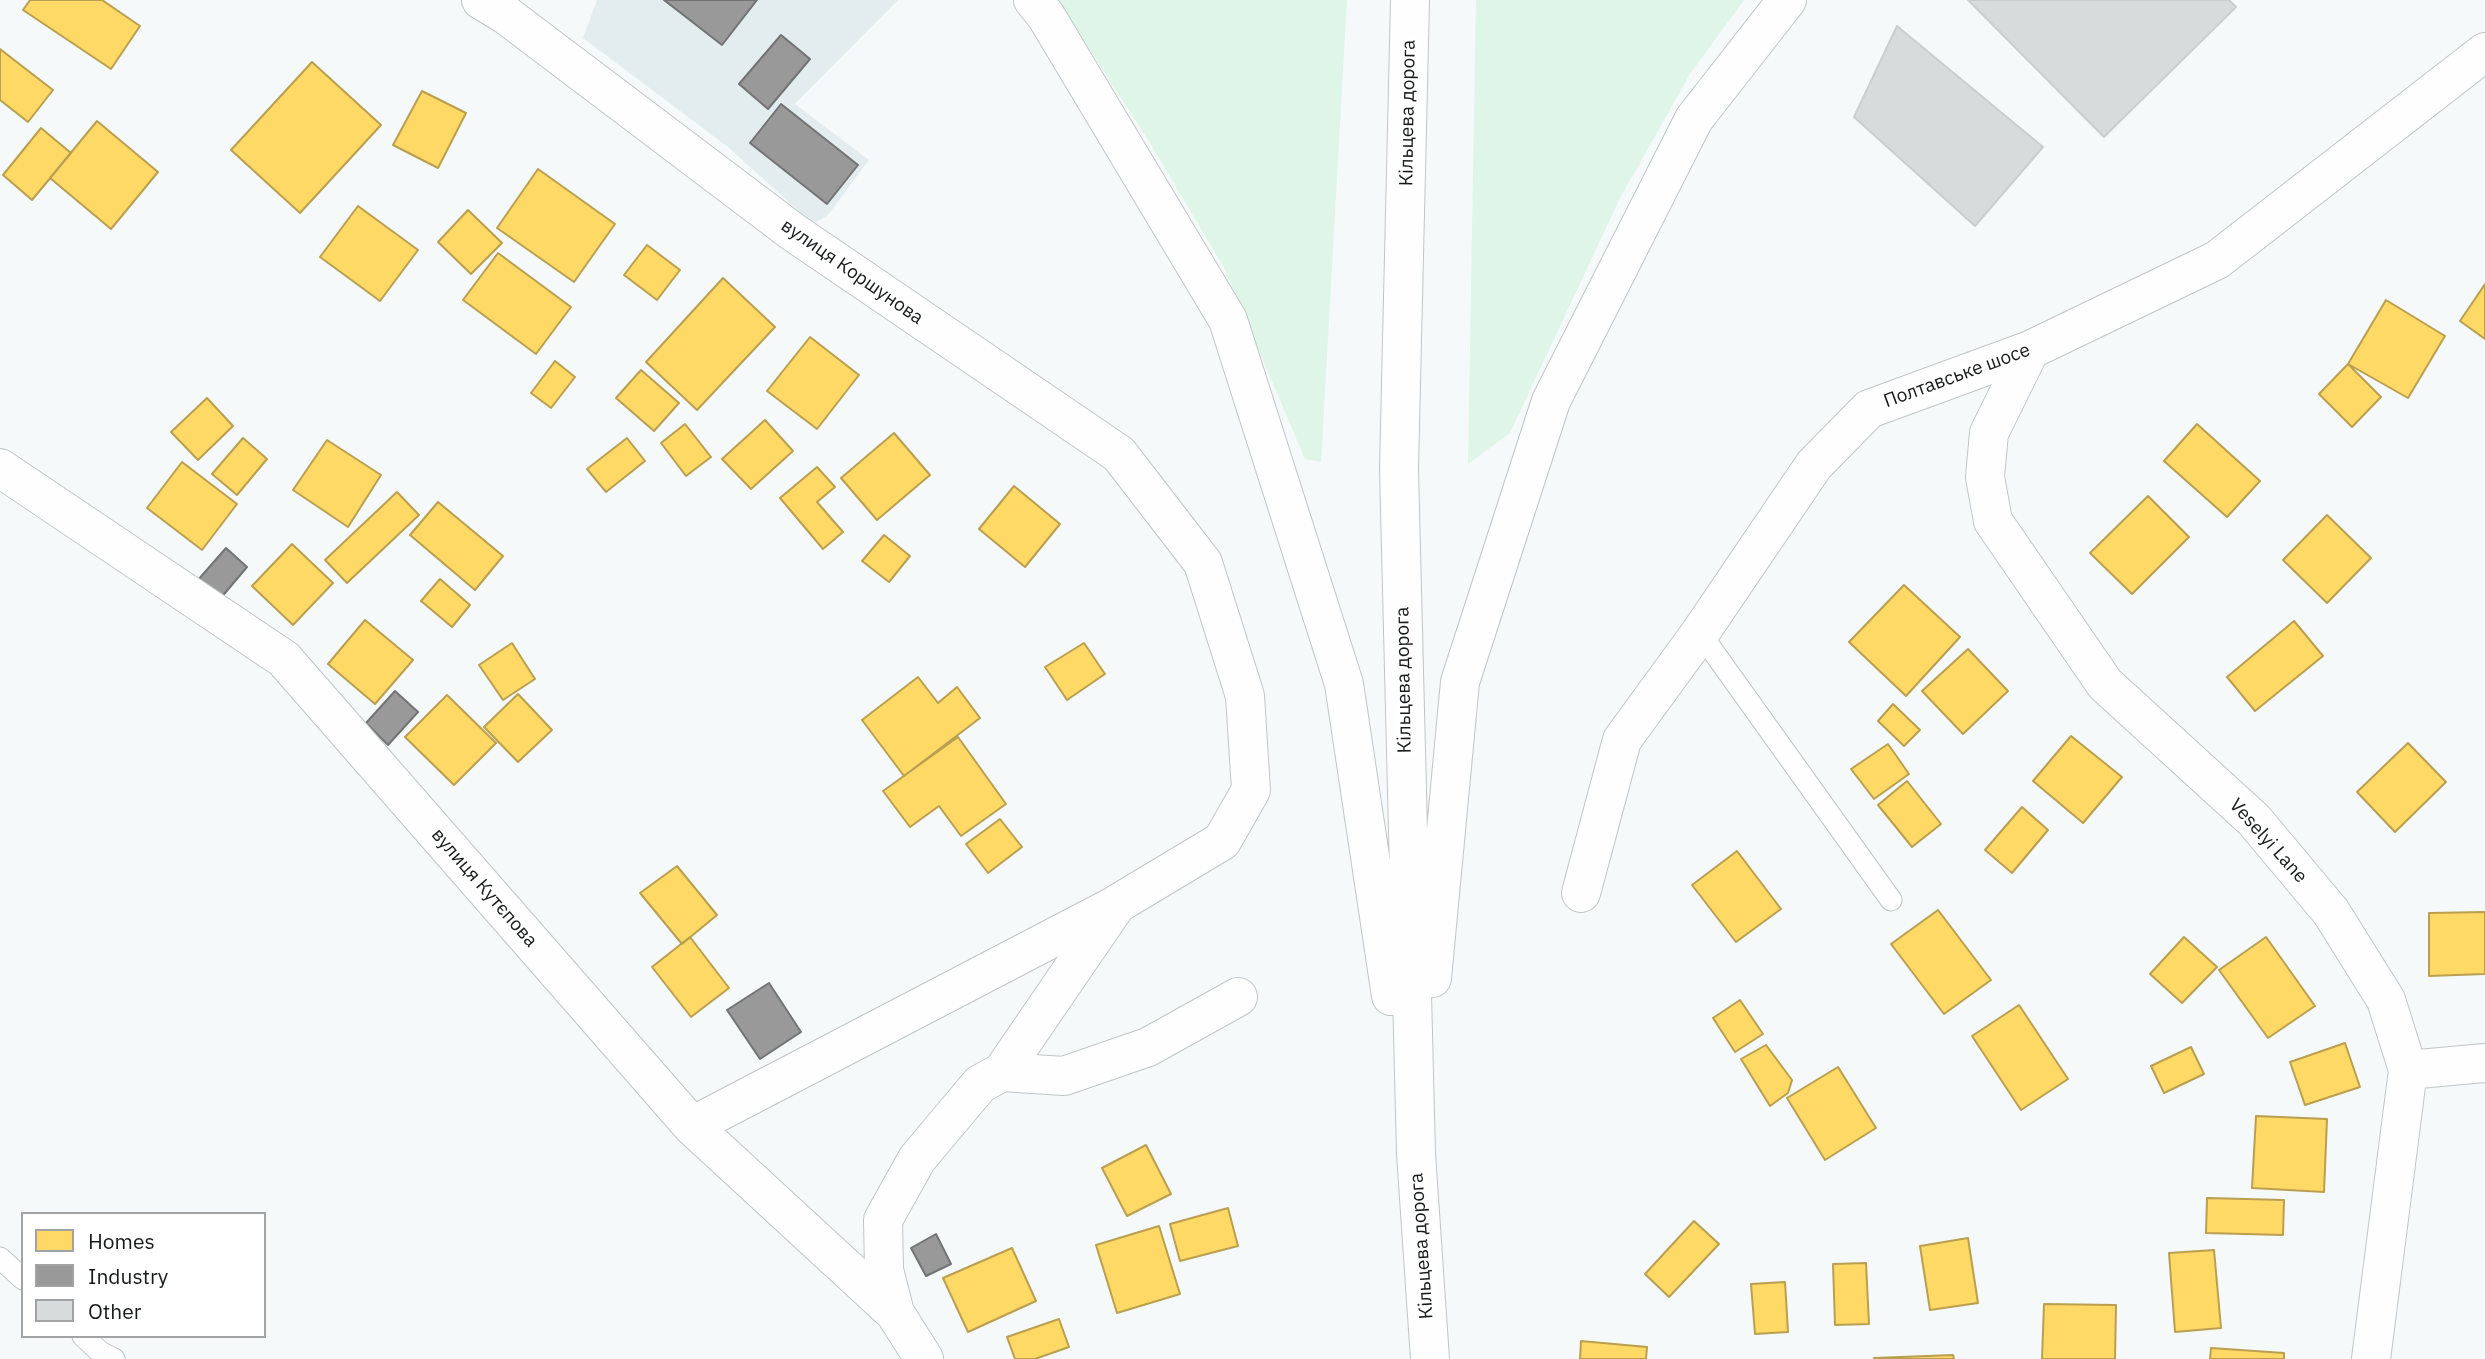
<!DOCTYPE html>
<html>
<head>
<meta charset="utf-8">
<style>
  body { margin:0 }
  #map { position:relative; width:2485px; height:1359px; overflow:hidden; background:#f5f9fa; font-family:"IBM Plex Sans",sans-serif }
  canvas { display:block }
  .legend { position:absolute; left:21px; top:1212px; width:245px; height:126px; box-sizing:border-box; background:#fff; border:2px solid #a2a3a3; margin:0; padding:9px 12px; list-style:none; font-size:21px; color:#17191a }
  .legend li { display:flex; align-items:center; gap:14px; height:35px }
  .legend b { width:35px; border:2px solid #a2a3a3 }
</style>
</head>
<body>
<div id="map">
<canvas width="2485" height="1359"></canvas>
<ul class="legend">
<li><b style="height:19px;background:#ffd966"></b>Homes</li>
<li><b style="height:19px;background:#999"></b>Industry</li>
<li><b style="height:19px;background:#d8dbdc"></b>Other</li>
</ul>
</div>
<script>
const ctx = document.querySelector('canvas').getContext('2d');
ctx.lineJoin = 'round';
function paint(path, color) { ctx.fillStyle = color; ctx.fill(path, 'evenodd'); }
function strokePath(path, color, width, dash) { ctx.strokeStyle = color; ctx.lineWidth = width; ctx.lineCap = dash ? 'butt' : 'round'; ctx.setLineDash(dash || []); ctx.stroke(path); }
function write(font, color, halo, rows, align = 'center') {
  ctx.font = font + ' "IBM Plex Sans",sans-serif'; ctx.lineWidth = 7; ctx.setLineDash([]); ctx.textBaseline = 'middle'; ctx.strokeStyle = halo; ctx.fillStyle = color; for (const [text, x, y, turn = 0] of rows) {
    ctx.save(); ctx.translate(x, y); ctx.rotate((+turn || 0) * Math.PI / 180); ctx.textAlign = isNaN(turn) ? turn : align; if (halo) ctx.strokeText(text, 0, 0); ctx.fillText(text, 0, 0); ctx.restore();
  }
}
paint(new Path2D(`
  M 597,0 L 898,0 L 795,104 L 869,160 L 828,215 L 813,224 L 728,147 L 583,38 Z`), '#e3edf0');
paint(new Path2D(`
  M 1058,0 L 1347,0 L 1321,462 L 1305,459 L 1224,268 L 1150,143 Z
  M 1476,0 L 1744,0 L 1690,74 L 1620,198 L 1510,433 L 1468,464 Z`), '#def5e7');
const homes = new Path2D(`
  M 30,0 L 102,0 L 140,26 L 111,69 L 23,10 Z
  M 0,49 L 53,90 L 28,122 L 0,100 Z
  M 312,62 L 381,125 L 300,213 L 231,150 Z
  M 422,91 L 466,113 L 438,168 L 393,145 Z
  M 97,121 L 158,172 L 111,229 L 50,178 Z
  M 41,128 L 71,153 L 32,200 L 3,175 Z
  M 538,169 L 615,224 L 574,282 L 497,228 Z
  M 358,206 L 418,250 L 380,301 L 320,257 Z
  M 468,210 L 502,243 L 471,274 L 438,242 Z
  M 647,245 L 680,270 L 657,300 L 624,275 Z
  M 498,253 L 571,307 L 536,354 L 463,300 Z
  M 723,278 L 775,327 L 697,410 L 646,362 Z
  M 2485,284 L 2485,339 L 2460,321 Z
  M 2386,300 L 2445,336 L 2408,398 L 2348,364 Z
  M 810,337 L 859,375 L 817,429 L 767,391 Z
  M 555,361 L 575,377 L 551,408 L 531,393 Z
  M 2348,364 L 2381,397 L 2352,427 L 2319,394 Z
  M 641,370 L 679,403 L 654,431 L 616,398 Z
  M 207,398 L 233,426 L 198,460 L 171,432 Z
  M 765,420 L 793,451 L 751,489 L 722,459 Z
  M 685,424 L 711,457 L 686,476 L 661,443 Z
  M 2197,424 L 2260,481 L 2227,517 L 2164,461 Z
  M 894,433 L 930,475 L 877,520 L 841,478 Z
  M 243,438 L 267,459 L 237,495 L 212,474 Z
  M 627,438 L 645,461 L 606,492 L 587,469 Z
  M 327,440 L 381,475 L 348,527 L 293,490 Z
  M 182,462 L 237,504 L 202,550 L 147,508 Z
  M 817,467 L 835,487 L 817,502 L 843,532 L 823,549 L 780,498 Z
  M 1014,486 L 1060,524 L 1025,567 L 979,529 Z
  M 397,492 L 419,515 L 347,583 L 325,560 Z
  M 2148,496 L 2189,537 L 2132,594 L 2090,553 Z
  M 438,502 L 503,556 L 475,590 L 410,535 Z
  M 2327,515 L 2371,558 L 2327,603 L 2283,560 Z
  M 884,535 L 910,556 L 889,582 L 862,561 Z
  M 292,544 L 333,583 L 293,625 L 252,586 Z
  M 440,579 L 470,605 L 452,627 L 421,601 Z
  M 1904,585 L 1960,637 L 1906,696 L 1849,642 Z
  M 365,620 L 413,660 L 375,704 L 328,664 Z
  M 2294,621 L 2323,656 L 2255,711 L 2227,677 Z
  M 512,643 L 535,679 L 503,700 L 479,665 Z
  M 1084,643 L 1105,674 L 1067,700 L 1045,667 Z
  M 1968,649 L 2008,691 L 1963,734 L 1922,691 Z
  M 918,677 L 938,703 L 957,687 L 980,718 L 904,776 L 862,720 Z
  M 518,694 L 552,730 L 518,762 L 484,727 Z
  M 447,695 L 496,743 L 454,785 L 405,737 Z
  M 1893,704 L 1920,730 L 1904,746 L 1878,721 Z
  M 2071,736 L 2122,777 L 2083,823 L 2033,781 Z
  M 958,737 L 1006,804 L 961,836 L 939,806 L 910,827 L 883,791 Z
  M 2408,743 L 2446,782 L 2395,832 L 2357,792 Z
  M 1888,744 L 1909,774 L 1874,799 L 1851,769 Z
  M 1907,781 L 1941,824 L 1912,847 L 1878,805 Z
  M 2022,807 L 2048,830 L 2012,873 L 1985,850 Z
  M 1000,819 L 1022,847 L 988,873 L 966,844 Z
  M 1737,851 L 1781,909 L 1736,942 L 1692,885 Z
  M 677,866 L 717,915 L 682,944 L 640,893 Z
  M 1938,910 L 1991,980 L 1944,1014 L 1891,944 Z
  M 2485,912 L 2485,974 L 2429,976 L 2429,913 Z
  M 690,937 L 729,988 L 691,1017 L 652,967 Z
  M 2184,937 L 2217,967 L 2182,1003 L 2150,974 Z
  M 2266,937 L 2315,1006 L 2268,1038 L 2219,970 Z
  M 1740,1000 L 1763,1034 L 1735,1052 L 1713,1018 Z
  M 2019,1005 L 2068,1079 L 2021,1110 L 1972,1036 Z
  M 2345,1043 L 2360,1087 L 2305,1105 L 2290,1062 Z
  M 1766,1045 L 1792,1080 L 1788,1093 L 1770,1106 L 1741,1059 Z
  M 2191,1047 L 2204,1074 L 2164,1093 L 2151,1066 Z
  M 1838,1067 L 1876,1128 L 1825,1160 L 1787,1098 Z
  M 2256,1116 L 2327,1119 L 2324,1192 L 2252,1188 Z
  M 1146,1145 L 1171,1194 L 1127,1216 L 1102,1168 Z
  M 2207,1198 L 2284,1200 L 2283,1235 L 2206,1233 Z
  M 1228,1208 L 1238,1246 L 1180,1261 L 1170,1224 Z
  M 1694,1221 L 1719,1244 L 1669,1297 L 1645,1274 Z
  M 1159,1226 L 1180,1294 L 1117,1313 L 1096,1245 Z
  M 1968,1238 L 1978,1303 L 1930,1310 L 1920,1246 Z
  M 1012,1248 L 1036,1301 L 968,1332 L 943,1278 Z
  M 2214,1250 L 2221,1328 L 2175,1332 L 2169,1253 Z
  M 1866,1263 L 1869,1324 L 1835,1325 L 1833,1264 Z
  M 1785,1282 L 1788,1332 L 1755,1334 L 1751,1284 Z
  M 2044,1304 L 2116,1305 L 2115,1359 L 2042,1359 Z
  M 1059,1319 L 1069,1347 L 1035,1359 L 1015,1359 L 1007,1337 Z
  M 1581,1341 L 1647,1347 L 1646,1359 L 1580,1359 Z
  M 2211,1348 L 2284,1353 L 2284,1359 L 2210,1359 Z
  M 1953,1355 L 1954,1359 L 1874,1359 L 1874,1358 Z`);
paint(homes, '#ffd966');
strokePath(homes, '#b99f4f', 2);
const industry = new Path2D(`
  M 664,0 L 757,0 L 722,45 Z
  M 781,35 L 810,59 L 768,109 L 739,84 Z
  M 781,104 L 858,165 L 827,204 L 750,143 Z
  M 226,548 L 247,567 L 220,599 L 198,580 Z
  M 395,691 L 418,712 L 388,745 L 366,723 Z
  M 769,983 L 801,1032 L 760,1059 L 727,1010 Z
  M 936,1234 L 951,1264 L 926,1276 L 911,1248 Z`);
paint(industry, '#999');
strokePath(industry, '#727373', 2);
const building = new Path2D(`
  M 1968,0 L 2229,0 L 2236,7 L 2104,137 Z
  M 1897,26 L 2043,147 L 1975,226 L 1854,117 Z`);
paint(building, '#d8dbdc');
strokePath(building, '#cbcecf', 2);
const lane = new Path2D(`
  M 1700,633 L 1891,900
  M 0,1258 L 23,1279
  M 83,1336 L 100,1352 L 114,1359`);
const street = new Path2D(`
  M 481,0 L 506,15 L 793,232 L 1119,454 L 1203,563 L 1245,696 L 1251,790 L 1222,841 L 1117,904 L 1002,1072 L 980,1084 L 917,1159 L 883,1220 L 884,1270 L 895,1313
  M 2030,350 L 1989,433 L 1985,477 L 1993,521 L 2105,684 L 2254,820 L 2331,912 L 2386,1000 L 2408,1070 L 2371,1359
  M 0,468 L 284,659 L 692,1126 L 895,1313 L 924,1359
  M 1581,893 L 1622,740 L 1700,633 L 1814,465 L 1869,409 L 2030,350 L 2217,260 L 2485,52
  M 2408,1070 L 2485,1063
  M 1002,1072 L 1064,1076 L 1148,1047 L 1238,997
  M 692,1126 L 1112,907`);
const highway = new Path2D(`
  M 1033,0 L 1046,16 L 1228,320 L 1344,684 L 1391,996
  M 1410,0 L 1399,469 L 1416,1154 L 1430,1359
  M 1432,978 L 1460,682 L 1551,401 L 1694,119 L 1787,0`);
strokePath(lane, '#c1c5c6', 23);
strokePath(street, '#c1c5c6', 40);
strokePath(highway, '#c1c5c6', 40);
strokePath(lane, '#fefefe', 21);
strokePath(street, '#fefefe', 38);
strokePath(highway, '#fefefe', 38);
write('19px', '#17191a', '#fff', [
  ["Кільцева дорога",1408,113,-89],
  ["вулиця Коршунова",852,272,35],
  ["Полтавське шосе",1957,376,-20],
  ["Кільцева дорога",1404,680,-91],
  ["Veselyi Lane",2268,841,48],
  ["вулиця Кутєпова",484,888,49],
  ["Кільцева дорога",1422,1246,-94]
]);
</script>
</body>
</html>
